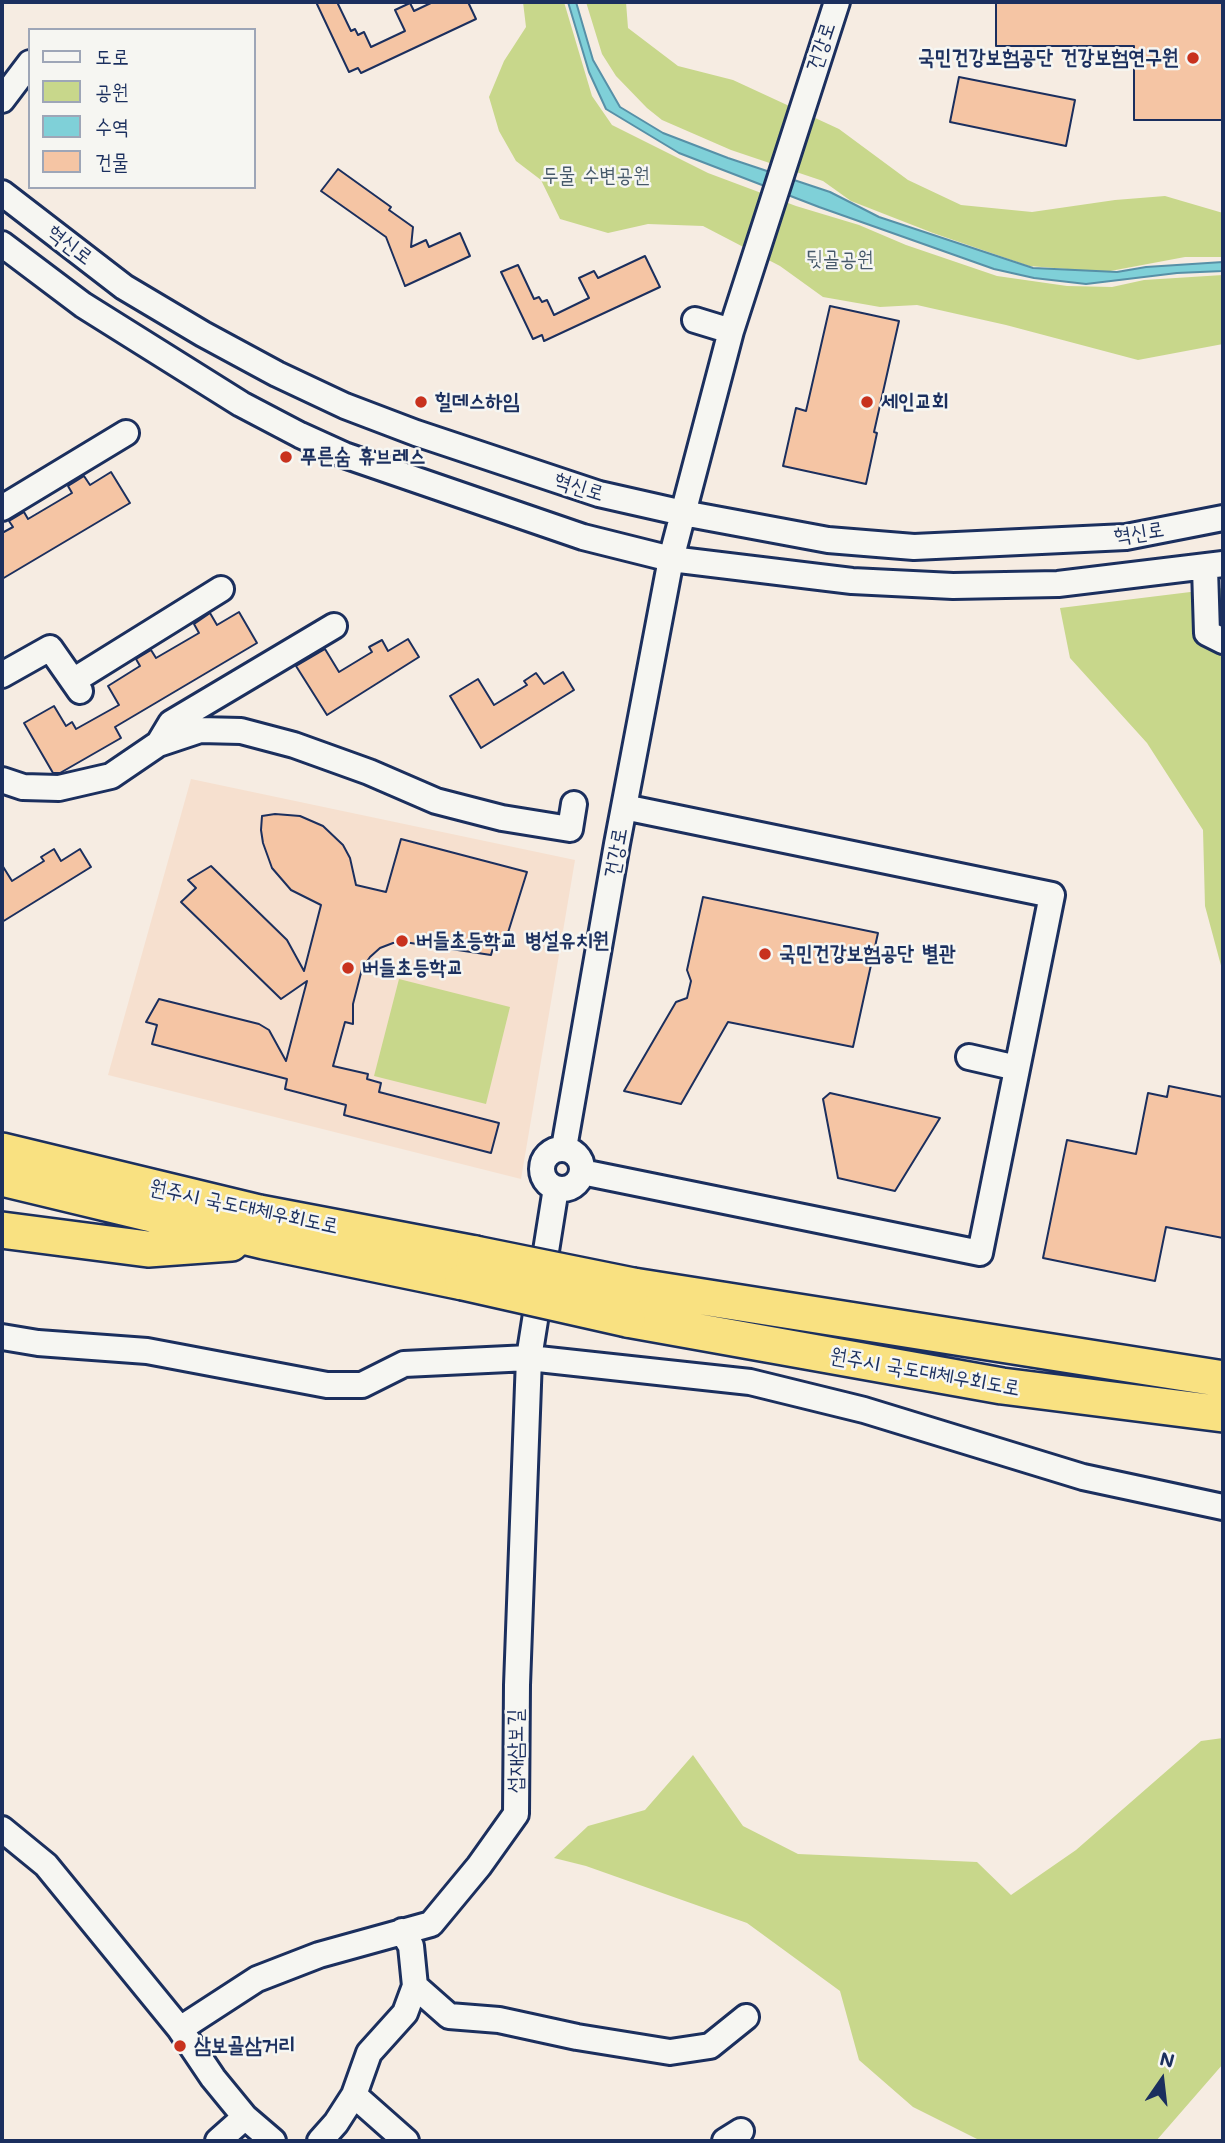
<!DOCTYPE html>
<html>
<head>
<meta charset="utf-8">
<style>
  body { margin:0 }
  #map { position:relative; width:1225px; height:2143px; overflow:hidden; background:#f6ece2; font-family:Mali,"Poor Story",sans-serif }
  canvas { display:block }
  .frame { position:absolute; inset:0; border:4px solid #1b2f5e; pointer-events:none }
  .legend { position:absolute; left:28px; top:28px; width:228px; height:161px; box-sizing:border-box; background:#f6f6f2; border:2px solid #9ea6b7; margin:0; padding:9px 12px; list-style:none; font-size:21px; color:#1b2f5e }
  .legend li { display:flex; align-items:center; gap:14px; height:35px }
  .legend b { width:35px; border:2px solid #9ea6b7 }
  .north { position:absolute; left:1127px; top:2045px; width:70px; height:70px; -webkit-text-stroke:5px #f6f6f2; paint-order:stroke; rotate:14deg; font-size:19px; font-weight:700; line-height:28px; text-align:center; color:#1b2f5e }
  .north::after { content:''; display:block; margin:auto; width:24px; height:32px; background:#1b2f5e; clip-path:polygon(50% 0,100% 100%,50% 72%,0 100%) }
</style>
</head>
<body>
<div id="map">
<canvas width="1225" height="2143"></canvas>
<div class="frame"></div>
<ul class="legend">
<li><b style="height:9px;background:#f6f6f2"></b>도로</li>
<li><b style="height:19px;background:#c8d78b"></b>공원</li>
<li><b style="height:19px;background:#7fd0d8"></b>수역</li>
<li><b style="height:19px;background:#f5c5a4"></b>건물</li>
</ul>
<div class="north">N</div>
</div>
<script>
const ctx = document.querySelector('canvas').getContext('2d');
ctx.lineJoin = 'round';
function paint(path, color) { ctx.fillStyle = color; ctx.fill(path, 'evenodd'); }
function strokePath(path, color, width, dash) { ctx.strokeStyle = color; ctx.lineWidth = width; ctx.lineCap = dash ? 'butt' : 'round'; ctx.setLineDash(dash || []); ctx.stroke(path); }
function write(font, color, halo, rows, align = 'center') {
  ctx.font = font + ' Mali,"Poor Story",sans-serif'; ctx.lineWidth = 5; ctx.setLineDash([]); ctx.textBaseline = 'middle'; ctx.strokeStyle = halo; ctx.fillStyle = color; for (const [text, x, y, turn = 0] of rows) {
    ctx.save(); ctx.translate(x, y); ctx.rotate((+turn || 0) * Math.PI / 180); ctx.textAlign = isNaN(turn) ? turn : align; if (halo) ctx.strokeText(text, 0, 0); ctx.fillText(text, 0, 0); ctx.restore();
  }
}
paint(new Path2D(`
  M 191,779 L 575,860 L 521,1179 L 108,1075 Z`), '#f6e0cf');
paint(new Path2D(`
  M 523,2 L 564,2 L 592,96 L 612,125 L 708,173 L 796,206 L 859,225 L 906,245 L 997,276 L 1067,286 L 1112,287 L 1144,280 L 1223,275 L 1223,344 L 1138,360 L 1006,325 L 917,305 L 880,307 L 823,297 L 780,266 L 703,226 L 648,224 L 608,233 L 560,219 L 541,180 L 516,161 L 499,131 L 489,97 L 504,61 L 526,27 Z
  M 586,2 L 626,2 L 628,28 L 678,66 L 733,80 L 839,129 L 908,180 L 961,205 L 1032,212 L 1115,200 L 1165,196 L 1223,213 L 1223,257 L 1185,257 L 1105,272 L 1029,266 L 933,233 L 851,201 L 823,181 L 731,150 L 662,120 L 647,108 L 616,76 L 602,54 Z
  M 1223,588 L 1223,973 L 1205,906 L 1203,830 L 1147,743 L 1070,658 L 1060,608 Z
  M 399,979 L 510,1007 L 486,1104 L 374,1076 Z
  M 1223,1738 L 1223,2064 L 1156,2141 L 981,2141 L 913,2107 L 859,2060 L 840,1991 L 747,1923 L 586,1866 L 554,1858 L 588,1826 L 645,1810 L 693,1755 L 743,1826 L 798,1854 L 977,1862 L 1011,1895 L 1076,1850 L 1201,1741 Z`), '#c8d78b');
const water = new Path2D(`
  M 568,2 L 576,2 L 593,60 L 620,107 L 663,133 L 728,158 L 830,192 L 879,217 L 1033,268 L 1117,272 L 1146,267 L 1223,262 L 1223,271 L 1177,273 L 1086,284 L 1034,278 L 994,269 L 819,207 L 679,153 L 606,109 L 589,72 Z`);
paint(water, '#7fd0d8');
strokePath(water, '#5790a7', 2);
const building = new Path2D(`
  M 316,2 L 337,2 L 351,31 L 355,29 L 358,35 L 364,32 L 371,47 L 405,31 L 395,10 L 410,3 L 414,11 L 433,2 L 468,2 L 476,19 L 361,73 L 358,68 L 349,72 Z
  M 996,2 L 1223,2 L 1223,120 L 1134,120 L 1134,46 L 996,46 Z
  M 959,77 L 1075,100 L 1066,146 L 950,122 Z
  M 338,169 L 391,207 L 389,210 L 413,227 L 411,247 L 426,240 L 429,247 L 460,233 L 470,256 L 405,286 L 386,237 L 321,191 Z
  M 645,256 L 660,287 L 544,341 L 542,335 L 533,339 L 501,272 L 518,265 L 534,299 L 539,297 L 542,302 L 547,300 L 554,315 L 589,298 L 579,278 L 594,271 L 598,278 Z
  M 830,306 L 899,321 L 874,432 L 877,433 L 866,484 L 783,466 L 796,408 L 806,411 Z
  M 111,472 L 130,503 L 2,579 L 2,533 L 13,527 L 9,521 L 24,512 L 28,519 L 72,493 L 68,486 L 84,476 L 90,485 Z
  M 239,612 L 257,643 L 115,727 L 121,738 L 60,773 L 53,773 L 24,723 L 54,706 L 66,726 L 72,722 L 76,729 L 119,705 L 108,686 L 140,666 L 136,659 L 151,650 L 156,658 L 199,633 L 194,624 L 210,613 L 217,625 Z
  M 408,639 L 419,657 L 327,715 L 296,666 L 325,649 L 339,672 L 372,652 L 369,647 L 382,640 L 388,651 Z
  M 563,672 L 574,690 L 481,748 L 450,696 L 478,679 L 494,705 L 527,685 L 524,681 L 536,673 L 544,684 Z
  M 275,814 L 300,816 L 323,826 L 343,845 L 350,858 L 356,885 L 386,892 L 401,839 L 527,872 L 506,939 L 494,944 L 491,955 L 404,942 L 393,943 L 380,948 L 370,957 L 362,969 L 353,1004 L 353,1024 L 345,1022 L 333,1066 L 368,1074 L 367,1079 L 381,1083 L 379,1092 L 499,1123 L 491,1153 L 344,1115 L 346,1105 L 285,1089 L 287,1079 L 152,1044 L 157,1025 L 146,1022 L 159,999 L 259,1024 L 269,1030 L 286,1061 L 307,981 L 281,999 L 181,902 L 196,888 L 188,880 L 211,866 L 287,940 L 304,971 L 321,905 L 291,890 L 272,868 L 263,843 L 261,830 L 262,816 Z
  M 54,849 L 61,861 L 80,849 L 91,867 L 2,922 L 2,865 L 12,881 L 44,861 L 41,857 Z
  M 703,897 L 878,933 L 853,1047 L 728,1022 L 681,1104 L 624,1091 L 676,1002 L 687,998 L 691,981 L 687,970 Z
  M 1169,1086 L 1223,1097 L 1223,1238 L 1166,1227 L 1155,1281 L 1043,1258 L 1067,1140 L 1136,1154 L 1148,1093 L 1167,1097 Z
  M 830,1093 L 940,1118 L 895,1191 L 838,1178 L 823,1099 Z`);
paint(building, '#f5c5a4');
strokePath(building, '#1b2f5e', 2);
const minor = new Path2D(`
  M 2,100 L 30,63
  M 2,193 L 124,287 L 203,334 L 277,374 L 345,406 L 416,433 L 599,494 L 683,513 L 828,540 L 914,547 L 1126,537 L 1223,518
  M 2,244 L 83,305 L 241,404 L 300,435 L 344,455 L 583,537 L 671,559 L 852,581 L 953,586 L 1058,584 L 1223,564
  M 695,320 L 731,331
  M 2,508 L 126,433
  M 1205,568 L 1207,633 L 1223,641
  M 2,675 L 50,648 L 80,691
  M 73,681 L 221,589
  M 159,743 L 171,723 L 334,626
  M 2,780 L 23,787 L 59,788 L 111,776 L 158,744 L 200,730 L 241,731 L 294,745 L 369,772 L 436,801 L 502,818 L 570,829 L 574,804
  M 969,1057 L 1017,1068
  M 564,1148 L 617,844 L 671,559 L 731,331 L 837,2
  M542 1169a20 20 0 1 1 40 0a20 20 0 1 1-40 0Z
  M 582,1172 L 980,1253 L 1052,895 L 624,807
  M 2,1337 L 38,1343 L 147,1351 L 327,1385 L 362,1385 L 404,1364 L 529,1358 L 750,1382 L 864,1410 L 1083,1477 L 1223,1507
  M 2,1829 L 46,1865 L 180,2029 L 213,2078 L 245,2117 L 273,2141
  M 415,1986 L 449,2016 L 499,2020 L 577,2037 L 670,2052 L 710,2046 L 746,2017
  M 180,2029 L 257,1979 L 319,1955 L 431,1924 L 479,1866 L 516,1814 L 517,1685 L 529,1358 L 556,1188
  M 354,2095 L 406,2141
  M 218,2141 L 245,2117
  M 320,2141 L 336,2123 L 354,2095 L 369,2053 L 405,2013 L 415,1986 L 411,1946 L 402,1931
  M 725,2141 L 741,2131`);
const highway = new Path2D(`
  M 2,1151 L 259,1213 L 475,1254
  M 2,1178 L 264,1241 L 463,1282
  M 2,1230 L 148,1249 L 231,1243
  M 633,1286 L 1223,1379
  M 627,1319 L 1002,1386 L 1223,1414`);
strokePath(minor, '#1b2f5e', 30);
strokePath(highway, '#1b2f5e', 40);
strokePath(minor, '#f6f6f2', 24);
strokePath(highway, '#f9e181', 35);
const highwayBridge = new Path2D(`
  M 475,1254 L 633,1286
  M 463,1282 L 627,1319`);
strokePath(highwayBridge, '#1b2f5e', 40, []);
strokePath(highwayBridge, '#f9e181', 35);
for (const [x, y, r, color] of [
  [1193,58,7,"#c8321e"],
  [421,402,7,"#c8321e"],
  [867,402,7,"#c8321e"],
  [286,457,7,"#c8321e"],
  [402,941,7,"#c8321e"],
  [765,954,7,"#c8321e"],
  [348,968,7,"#c8321e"],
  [180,2046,7,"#c8321e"]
]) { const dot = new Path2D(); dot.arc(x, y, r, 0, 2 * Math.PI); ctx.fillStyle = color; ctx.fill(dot); strokePath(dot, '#f6f6f2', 2.5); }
write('21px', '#1b2f5e', '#f6f6f2', [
  ["건강로",821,47,-72],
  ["혁신로",70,245,37],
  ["혁신로",579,487,17],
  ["혁신로",1139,533,-9],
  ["건강로",616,853,-80],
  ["원주시 국도대체우회도로",244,1207,12],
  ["원주시 국도대체우회도로",925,1372,10],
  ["섭재삼보길",516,1751,-90]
]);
write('bold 21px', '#1b2f5e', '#f6f6f2', [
  ["국민건강보험공단 건강보험연구원",1179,58,"right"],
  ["힐데스하임",435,402],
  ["세인교회",881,402],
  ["푸른숨 휴브레스",300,457],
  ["버들초등학교 병설유치원",416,941],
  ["국민건강보험공단 별관",779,954],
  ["버들초등학교",362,968],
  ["삼보골삼거리",194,2046]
], 'left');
write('21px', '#465969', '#f6f6f2', [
  ["두물 수변공원",596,176],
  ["뒷골공원",840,260]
]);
</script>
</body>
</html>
